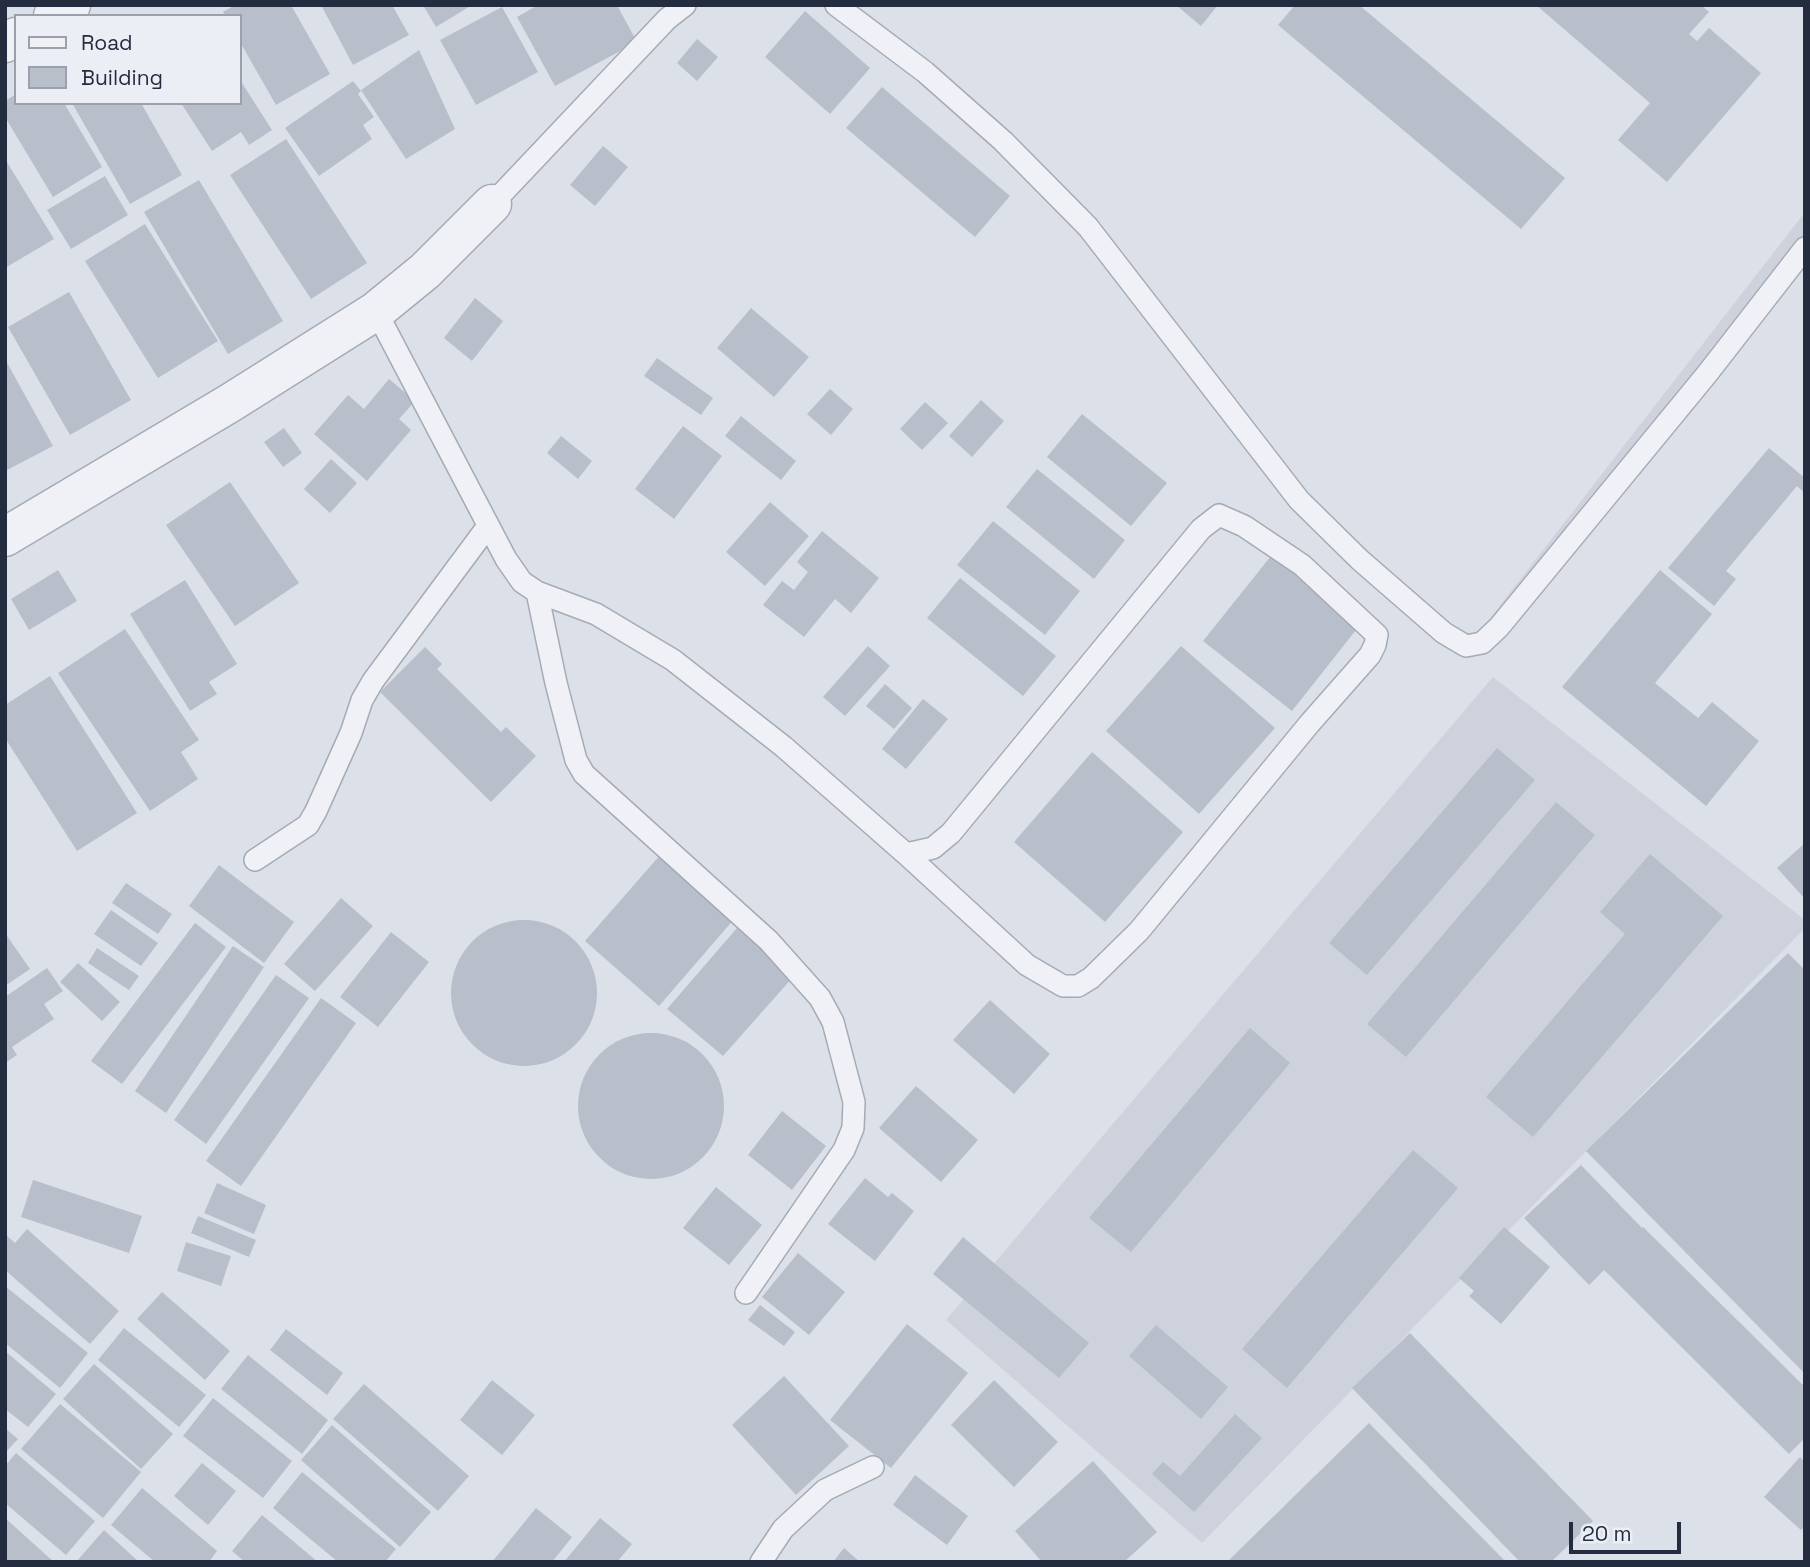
<!DOCTYPE html>
<html>
<head>
<meta charset="utf-8">
<style>
  body { margin:0 }
  #map { position:relative; width:1810px; height:1567px; overflow:hidden; background:#dce0e8; font-family:"Space Grotesk",sans-serif }
  canvas { display:block }
  .frame { position:absolute; inset:0; border:7px solid #242c3f; pointer-events:none }
  .legend { position:absolute; left:14px; top:14px; width:228px; height:91px; box-sizing:border-box; background:#ebeff5; border:2px solid #9ba1ac; margin:0; padding:9px 12px; list-style:none; font-size:21px; color:#242c3f }
  .legend li { display:flex; align-items:center; gap:14px; height:35px }
  .legend b { width:35px; border:2px solid #9ba1ac }
  .scale { position:absolute; left:1569px; top:1522px; width:112px; height:32px; box-sizing:border-box; border:4px solid #242c3f; border-top:0; padding-left:9px; font-size:21px; line-height:24px; white-space:nowrap; color:#242c3f; -webkit-text-stroke:5px #ebeff5; paint-order:stroke }
</style>
</head>
<body>
<div id="map">
<canvas width="1810" height="1567"></canvas>
<div class="frame"></div>
<ul class="legend">
<li><b style="height:9px;background:#eff1f6"></b>Road</li>
<li><b style="height:19px;background:#b9becb"></b>Building</li>
</ul>
<div class="scale">20 m</div>
</div>
<script>
const ctx = document.querySelector('canvas').getContext('2d');
ctx.lineJoin = 'round';
function paint(path, color) { ctx.fillStyle = color; ctx.fill(path, 'evenodd'); }
function strokePath(path, color, width, dash) { ctx.strokeStyle = color; ctx.lineWidth = width; ctx.lineCap = dash ? 'butt' : 'round'; ctx.setLineDash(dash || []); ctx.stroke(path); }
paint(new Path2D(`
  M 1805,212 L 1805,253 L 1464,652 Z
  M 1493,677 L 1805,920 L 1805,928 L 1202,1543 L 946,1320 Z`), '#ced2dd');
paint(new Path2D(`
  M 235,5 L 291,5 L 330,74 L 276,105 L 240,42 L 240,16 L 225,16 L 223,12 Z
  M 321,5 L 392,5 L 409,35 L 353,65 Z
  M 423,5 L 472,5 L 436,27 Z
  M 538,5 L 617,5 L 637,42 L 555,86 L 517,17 Z
  M 1176,5 L 1218,5 L 1201,26 Z
  M 1295,5 L 1359,5 L 1565,178 L 1521,229 L 1278,25 Z
  M 1536,5 L 1701,5 L 1709,12 L 1689,34 L 1697,41 L 1709,28 L 1761,73 L 1667,182 L 1618,140 L 1650,103 Z
  M 502,7 L 538,72 L 476,105 L 440,40 Z
  M 805,11 L 870,68 L 830,114 L 765,57 Z
  M 697,39 L 718,57 L 697,81 L 677,63 Z
  M 419,50 L 455,129 L 406,159 L 361,90 Z
  M 240,80 L 272,130 L 249,145 L 241,132 L 212,151 L 181,103 L 240,103 Z
  M 353,81 L 361,91 L 358,94 L 374,117 L 363,125 L 372,139 L 319,176 L 285,128 Z
  M 882,87 L 1010,196 L 975,237 L 846,128 Z
  M 16,94 L 16,103 L 64,103 L 102,167 L 53,197 L 5,117 L 5,101 Z
  M 72,103 L 141,103 L 182,175 L 130,204 Z
  M 286,139 L 367,263 L 311,299 L 230,175 Z
  M 603,146 L 628,167 L 595,206 L 570,185 Z
  M 5,159 L 54,239 L 5,268 Z
  M 105,176 L 128,215 L 71,249 L 47,210 Z
  M 199,180 L 283,321 L 228,354 L 144,212 Z
  M 145,224 L 218,341 L 158,378 L 85,261 Z
  M 69,292 L 131,400 L 70,435 L 8,327 Z
  M 475,298 L 503,321 L 472,361 L 444,338 Z
  M 751,308 L 809,357 L 774,397 L 717,348 Z
  M 657,358 L 713,398 L 701,415 L 644,376 Z
  M 5,359 L 53,446 L 5,471 Z
  M 389,379 L 415,401 L 399,419 L 411,430 L 367,481 L 314,434 L 348,395 L 364,409 Z
  M 830,389 L 853,409 L 831,435 L 807,414 Z
  M 981,400 L 1004,421 L 972,457 L 949,436 Z
  M 925,402 L 948,423 L 922,450 L 900,429 Z
  M 1082,414 L 1167,483 L 1131,526 L 1047,457 Z
  M 741,416 L 796,461 L 781,480 L 725,436 Z
  M 683,426 L 722,456 L 674,519 L 635,489 Z
  M 284,428 L 302,453 L 283,467 L 264,442 Z
  M 561,436 L 592,461 L 578,479 L 547,453 Z
  M 1769,448 L 1805,478 L 1805,493 L 1797,486 L 1726,571 L 1736,579 L 1714,606 L 1668,568 Z
  M 331,459 L 357,483 L 330,513 L 304,489 Z
  M 1037,469 L 1125,540 L 1094,579 L 1006,507 Z
  M 230,482 L 299,583 L 235,626 L 166,525 Z
  M 770,502 L 809,536 L 765,586 L 726,552 Z
  M 993,521 L 1080,591 L 1045,635 L 957,565 Z
  M 822,531 L 879,578 L 851,613 L 835,599 L 804,637 L 763,605 L 782,581 L 794,590 L 808,572 L 797,562 Z
  M 1279,546 L 1367,616 L 1292,711 L 1203,641 Z
  M 58,570 L 77,601 L 29,630 L 11,599 Z
  M 1660,570 L 1712,614 L 1655,683 L 1698,718 L 1712,702 L 1759,741 L 1706,806 L 1562,687 Z
  M 960,578 L 1056,656 L 1023,696 L 927,618 Z
  M 185,580 L 237,664 L 209,682 L 217,694 L 190,711 L 130,614 Z
  M 125,629 L 199,740 L 181,752 L 198,779 L 150,811 L 58,673 Z
  M 868,646 L 890,666 L 845,716 L 823,697 Z
  M 1181,646 L 1275,728 L 1199,814 L 1106,731 Z
  M 425,647 L 442,664 L 437,669 L 501,732 L 506,727 L 536,756 L 491,802 L 380,692 Z
  M 50,676 L 137,813 L 77,851 L 5,738 L 5,705 Z
  M 885,684 L 912,708 L 894,729 L 866,706 Z
  M 923,699 L 948,719 L 906,769 L 882,749 Z
  M 1497,748 L 1535,780 L 1367,975 L 1329,943 Z
  M 1092,752 L 1183,832 L 1105,922 L 1014,842 Z
  M 1556,802 L 1595,835 L 1406,1057 L 1367,1024 Z
  M 1805,843 L 1805,899 L 1777,868 Z
  M 661,854 L 735,918 L 659,1006 L 585,941 Z
  M 1650,854 L 1723,916 L 1533,1137 L 1486,1097 L 1625,934 L 1600,912 Z
  M 219,865 L 294,922 L 264,963 L 189,906 Z
  M 126,883 L 172,914 L 158,934 L 112,903 Z
  M 341,898 L 373,926 L 315,991 L 284,964 Z
  M 111,910 L 158,943 L 141,966 L 94,934 Z
  M451 993a73 73 0 1 1 146 0a73 73 0 1 1-146 0Z
  M 195,923 L 226,947 L 122,1084 L 91,1061 Z
  M 737,928 L 793,977 L 723,1056 L 667,1009 Z
  M 391,932 L 429,962 L 378,1027 L 340,997 Z
  M 5,933 L 30,969 L 5,986 Z
  M 233,946 L 264,967 L 166,1113 L 135,1091 Z
  M 97,948 L 139,976 L 129,990 L 88,963 Z
  M 1788,953 L 1805,970 L 1805,1374 L 1586,1151 Z
  M 78,963 L 120,1002 L 102,1021 L 60,982 Z
  M 47,968 L 63,991 L 44,1004 L 54,1019 L 12,1047 L 17,1055 L 5,1063 L 5,997 Z
  M 276,975 L 309,998 L 206,1144 L 174,1120 Z
  M 321,998 L 356,1023 L 241,1186 L 206,1161 Z
  M 990,1000 L 1050,1054 L 1014,1094 L 953,1040 Z
  M 1250,1028 L 1290,1063 L 1131,1252 L 1089,1218 Z
  M578 1106a73 73 0 1 1 146 0a73 73 0 1 1-146 0Z
  M 916,1086 L 978,1140 L 941,1182 L 879,1128 Z
  M 782,1111 L 826,1146 L 792,1190 L 748,1155 Z
  M 1413,1150 L 1458,1188 L 1287,1388 L 1242,1349 Z
  M 1581,1165 L 1642,1228 L 1643,1227 L 1805,1387 L 1805,1438 L 1789,1454 L 1604,1270 L 1589,1285 L 1524,1218 Z
  M 865,1178 L 888,1197 L 892,1193 L 914,1211 L 875,1261 L 828,1224 Z
  M 33,1180 L 142,1216 L 129,1253 L 21,1217 Z
  M 217,1183 L 266,1205 L 254,1234 L 204,1213 Z
  M 716,1187 L 762,1225 L 729,1265 L 683,1228 Z
  M 198,1216 L 256,1240 L 249,1257 L 191,1233 Z
  M 1504,1227 L 1550,1267 L 1501,1324 L 1469,1296 L 1474,1291 L 1459,1278 Z
  M 27,1229 L 119,1311 L 90,1344 L 5,1270 L 5,1234 L 15,1243 Z
  M 963,1237 L 1089,1343 L 1059,1378 L 933,1274 Z
  M 186,1242 L 231,1256 L 221,1286 L 177,1271 Z
  M 798,1253 L 845,1292 L 809,1335 L 762,1297 Z
  M 5,1286 L 88,1353 L 60,1388 L 5,1343 Z
  M 162,1292 L 230,1351 L 205,1380 L 137,1319 Z
  M 760,1305 L 795,1332 L 784,1346 L 748,1320 Z
  M 907,1324 L 968,1373 L 891,1468 L 830,1420 Z
  M 1156,1325 L 1228,1387 L 1201,1419 L 1129,1356 Z
  M 124,1328 L 206,1395 L 179,1427 L 98,1360 Z
  M 286,1329 L 343,1373 L 327,1395 L 270,1350 Z
  M 1410,1333 L 1593,1521 L 1551,1562 L 1520,1562 L 1352,1388 Z
  M 5,1351 L 56,1394 L 28,1427 L 5,1409 Z
  M 248,1355 L 328,1420 L 302,1454 L 221,1389 Z
  M 94,1364 L 173,1434 L 141,1469 L 63,1399 Z
  M 784,1376 L 849,1446 L 796,1495 L 732,1425 Z
  M 492,1380 L 535,1415 L 502,1455 L 460,1420 Z
  M 994,1380 L 1058,1442 L 1014,1487 L 951,1425 Z
  M 364,1384 L 469,1476 L 438,1511 L 333,1419 Z
  M 213,1398 L 292,1461 L 263,1498 L 183,1436 Z
  M 60,1404 L 141,1472 L 103,1518 L 21,1449 Z
  M 1235,1414 L 1262,1438 L 1194,1512 L 1152,1474 L 1163,1462 L 1180,1476 Z
  M 1369,1423 L 1506,1562 L 1227,1562 Z
  M 332,1425 L 431,1512 L 400,1547 L 301,1460 Z
  M 5,1428 L 18,1439 L 5,1453 Z
  M 16,1453 L 95,1521 L 66,1555 L 5,1503 L 5,1466 Z
  M 1800,1457 L 1805,1462 L 1805,1526 L 1801,1530 L 1764,1497 Z
  M 1093,1461 L 1157,1532 L 1124,1562 L 1042,1562 L 1015,1531 Z
  M 202,1463 L 236,1491 L 208,1525 L 174,1496 Z
  M 302,1472 L 396,1549 L 385,1562 L 338,1562 L 273,1508 Z
  M 915,1475 L 968,1516 L 947,1545 L 893,1505 Z
  M 142,1488 L 217,1551 L 209,1562 L 155,1562 L 111,1525 Z
  M 536,1508 L 572,1537 L 552,1562 L 492,1562 Z
  M 262,1515 L 318,1562 L 245,1562 L 232,1551 Z
  M 5,1518 L 54,1562 L 5,1562 Z
  M 600,1518 L 632,1544 L 617,1562 L 564,1562 Z
  M 104,1530 L 139,1562 L 76,1562 Z
  M 844,1548 L 860,1562 L 833,1562 Z`), '#b9becb');
const service = new Path2D(`
  M 836,5 L 925,72 L 1003,141 L 1088,227 L 1299,500 L 1360,560 L 1444,633 L 1466,646 L 1482,643 L 1499,627 L 1707,374 L 1805,248
  M 492,204 L 667,19 L 685,5
  M 376,311 L 506,559 L 522,582 L 537,592 L 596,614 L 673,660 L 784,747 L 906,854 L 1027,965 L 1063,986 L 1078,986 L 1091,978 L 1139,931 L 1310,723 L 1370,655 L 1375,645 L 1377,635 L 1302,565 L 1244,526 L 1219,515 L 1201,529 L 951,833 L 933,848 L 906,854
  M 537,592 L 556,683 L 576,760 L 584,774 L 769,941 L 820,998 L 833,1022 L 854,1102 L 853,1128 L 844,1150 L 746,1293
  M 255,860 L 308,825 L 316,811 L 351,733 L 362,700 L 373,681 L 488,526
  M 761,1562 L 783,1529 L 825,1490 L 873,1467`);
const minor = new Path2D(`
  M 53,16 L 71,5
  M 5,43 L 16,37
  M 5,537 L 230,403 L 376,311 L 425,271 L 492,204`);
strokePath(service, '#a5aab5', 24);
strokePath(minor, '#a5aab5', 41);
strokePath(service, '#eff1f6', 21);
strokePath(minor, '#eff1f6', 38);
</script>
</body>
</html>
